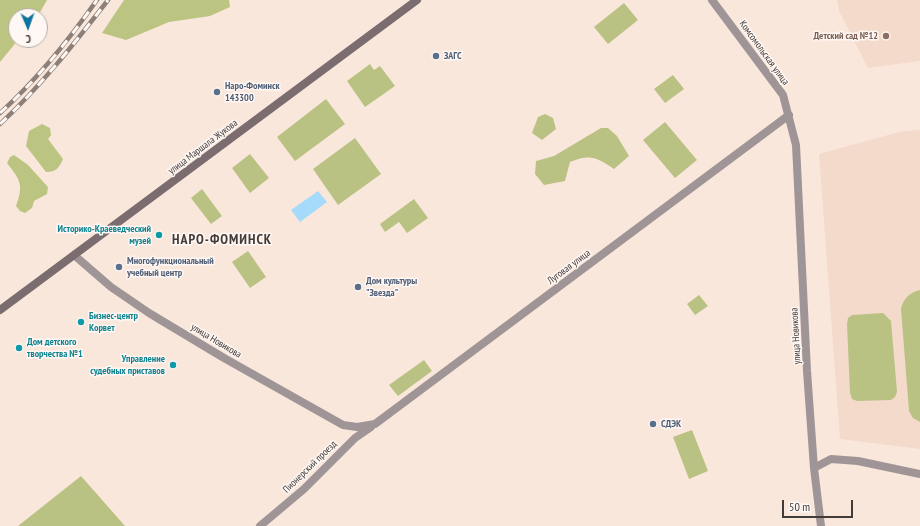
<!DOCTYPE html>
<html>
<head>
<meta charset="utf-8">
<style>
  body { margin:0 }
  #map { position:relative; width:920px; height:526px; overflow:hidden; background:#fae7dc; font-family:"PT Sans Narrow",sans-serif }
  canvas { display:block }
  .north { position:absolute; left:8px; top:8px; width:40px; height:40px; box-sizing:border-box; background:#fff7f3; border:1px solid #b4aca8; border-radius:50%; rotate:178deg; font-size:11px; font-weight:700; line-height:16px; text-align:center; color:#433b37 }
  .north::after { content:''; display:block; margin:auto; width:14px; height:18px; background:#0e75a1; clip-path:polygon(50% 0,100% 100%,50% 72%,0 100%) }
  .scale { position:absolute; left:782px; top:500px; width:71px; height:18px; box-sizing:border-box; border:2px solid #433b37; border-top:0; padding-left:5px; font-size:12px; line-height:14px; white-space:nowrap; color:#433b37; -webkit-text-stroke:3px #fff7f3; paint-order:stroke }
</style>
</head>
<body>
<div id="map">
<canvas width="920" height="526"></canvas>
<div class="north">С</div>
<div class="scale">50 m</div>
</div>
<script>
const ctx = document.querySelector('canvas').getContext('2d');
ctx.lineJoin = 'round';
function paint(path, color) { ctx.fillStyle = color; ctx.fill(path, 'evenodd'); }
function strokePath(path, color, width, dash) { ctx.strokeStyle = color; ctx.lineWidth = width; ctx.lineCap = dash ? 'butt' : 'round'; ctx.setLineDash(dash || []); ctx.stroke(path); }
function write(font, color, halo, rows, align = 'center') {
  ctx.font = font + ' "PT Sans Narrow",sans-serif'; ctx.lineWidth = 3; ctx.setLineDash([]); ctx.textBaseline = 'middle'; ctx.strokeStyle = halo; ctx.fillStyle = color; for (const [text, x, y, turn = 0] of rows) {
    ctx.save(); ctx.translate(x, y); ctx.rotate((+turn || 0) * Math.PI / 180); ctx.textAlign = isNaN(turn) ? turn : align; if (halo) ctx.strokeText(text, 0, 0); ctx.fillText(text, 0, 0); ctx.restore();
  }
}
paint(new Path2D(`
  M 837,0 L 920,0 L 920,61 L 868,68 L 839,11 Z
  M 920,130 L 920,449 L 840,439 L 819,154 L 899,132 Z`), '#f3dacb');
paint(new Path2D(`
  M 624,3 L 638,20 L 608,44 L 594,27 Z
  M 370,64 L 374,70 L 380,66 L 395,86 L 365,107 L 347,81 Z
  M 673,75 L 684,89 L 665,103 L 654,89 Z
  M 326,99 L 345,124 L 295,161 L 277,137 Z
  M 545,114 L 553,118 L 556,129 L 542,140 L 532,133 L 538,117 Z
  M 665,122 L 697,160 L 675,178 L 643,140 Z
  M 601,128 L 608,128 L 617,136 L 629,156 L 614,169 C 596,157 591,154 570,162 L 565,181 L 544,185 L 535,174 L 536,161 L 554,156 Z
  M 355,138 L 381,174 L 338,205 L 313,169 Z
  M 250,154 L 269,178 L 250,193 L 232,168 Z
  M 202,189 L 222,216 L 211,224 L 191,198 Z
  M 414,199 L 428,218 L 407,233 L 399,222 L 385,232 L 380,224 Z
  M 248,251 L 266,277 L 250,288 L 232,262 Z
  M 920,290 L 920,422 L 913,418 L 909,411 L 901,309 C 903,299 910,292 920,290 Z
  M 699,295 L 708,306 L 695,315 L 687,304 Z
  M 883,313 L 891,321 L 897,392 L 895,397 L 891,400 L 857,401 L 852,399 L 850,393 L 847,324 L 848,318 L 852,315 Z
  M 424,360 L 432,371 L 398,396 L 389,385 Z
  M 692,430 L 708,471 L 689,479 L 673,437 Z
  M 81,476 L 125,526 L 18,526 Z`), '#b9c282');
paint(new Path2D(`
  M 0,0 L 47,0 L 38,16 L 16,16 L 16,40 L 18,40 L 0,62 Z
  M 124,0 L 229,0 L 230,7 L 210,16 L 169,22 L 126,40 L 102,33 Z
  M 42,124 L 50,128 L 51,135 L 48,139 L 63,159 C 59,168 56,172 46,172 L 26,146 L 29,131 Z
  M 14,155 L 28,165 L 48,187 L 47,194 L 34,201 L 32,208 L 25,213 L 20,211 L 16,206 C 24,184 20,180 7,163 L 10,157 Z`), '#bcc482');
paint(new Path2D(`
  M 318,191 L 327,202 L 300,222 L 291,210 Z`), '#a5dbfa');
strokePath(new Path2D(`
  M 712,0 L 783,95 L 796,145 L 807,371 L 814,468 L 821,526
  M 74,255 L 111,287 L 149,313 L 224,358 L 343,425 L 357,427 L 375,424 L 789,115
  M 814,468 L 831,459 L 858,461 L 920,474
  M 260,526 L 304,489 L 355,438 L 371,427`), '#9f9597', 8);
strokePath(new Path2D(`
  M 0,310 L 417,0`), '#7a6c6f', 8);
const rail = new Path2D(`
  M 0,113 C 38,79 68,41 97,0
  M 0,124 C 40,87 74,44 108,0`);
strokePath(rail, '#8c8079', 4.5);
strokePath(rail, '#fff7f3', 3, [9]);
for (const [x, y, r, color] of [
  [886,36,4,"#8d6e63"],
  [436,56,4,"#5c6f8a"],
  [217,92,4,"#5c6f8a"],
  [159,235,4,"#0f9aa8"],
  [119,267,4,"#5c6f8a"],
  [358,287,4,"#5c6f8a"],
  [81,322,4,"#0f9aa8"],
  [19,348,4,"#0f9aa8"],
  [173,365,4,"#0f9aa8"],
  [653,424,4,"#5c6f8a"]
]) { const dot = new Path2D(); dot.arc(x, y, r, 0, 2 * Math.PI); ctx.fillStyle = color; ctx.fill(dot); strokePath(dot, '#fff7f3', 1.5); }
write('bold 10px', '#785e54', '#fff7f3', [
  ["Детский сад №12",878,36]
], 'right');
write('10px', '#433b37', '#fff7f3', [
  ["Комсомольская улица",764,53,54],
  ["улица Маршала Жукова",203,147,-37],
  ["Луговая улица",569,267,-37],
  ["улица Новикова",796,336,-93],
  ["улица Новикова",216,341,31],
  ["Пионерский проезд",310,467,-44]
]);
write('bold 10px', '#4e5e75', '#fff7f3', [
  ["ЗАГС",444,56],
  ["Наро-Фоминск",225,86],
  ["143300",225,98],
  ["Многофункциональный",127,261],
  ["учебный центр",127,273],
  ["Дом культуры",366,281],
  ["\"Звезда\"",366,293],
  ["СДЭК",661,424]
], 'left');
write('bold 10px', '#0d838f', '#fff7f3', [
  ["Историко-Краеведческий",151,229],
  ["музей",151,241],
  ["Бизнес-центр",89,316,"left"],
  ["Корвет",89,328,"left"],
  ["Дом детского",27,342,"left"],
  ["творчества №1",27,354,"left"],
  ["Управление",165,359],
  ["судебных приставов",165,371]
], 'right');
ctx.letterSpacing = '1px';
write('bold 14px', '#433b37', '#fff7f3', [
  ["НАРО-ФОМИНСК",222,240]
]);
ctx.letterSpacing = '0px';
</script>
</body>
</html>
